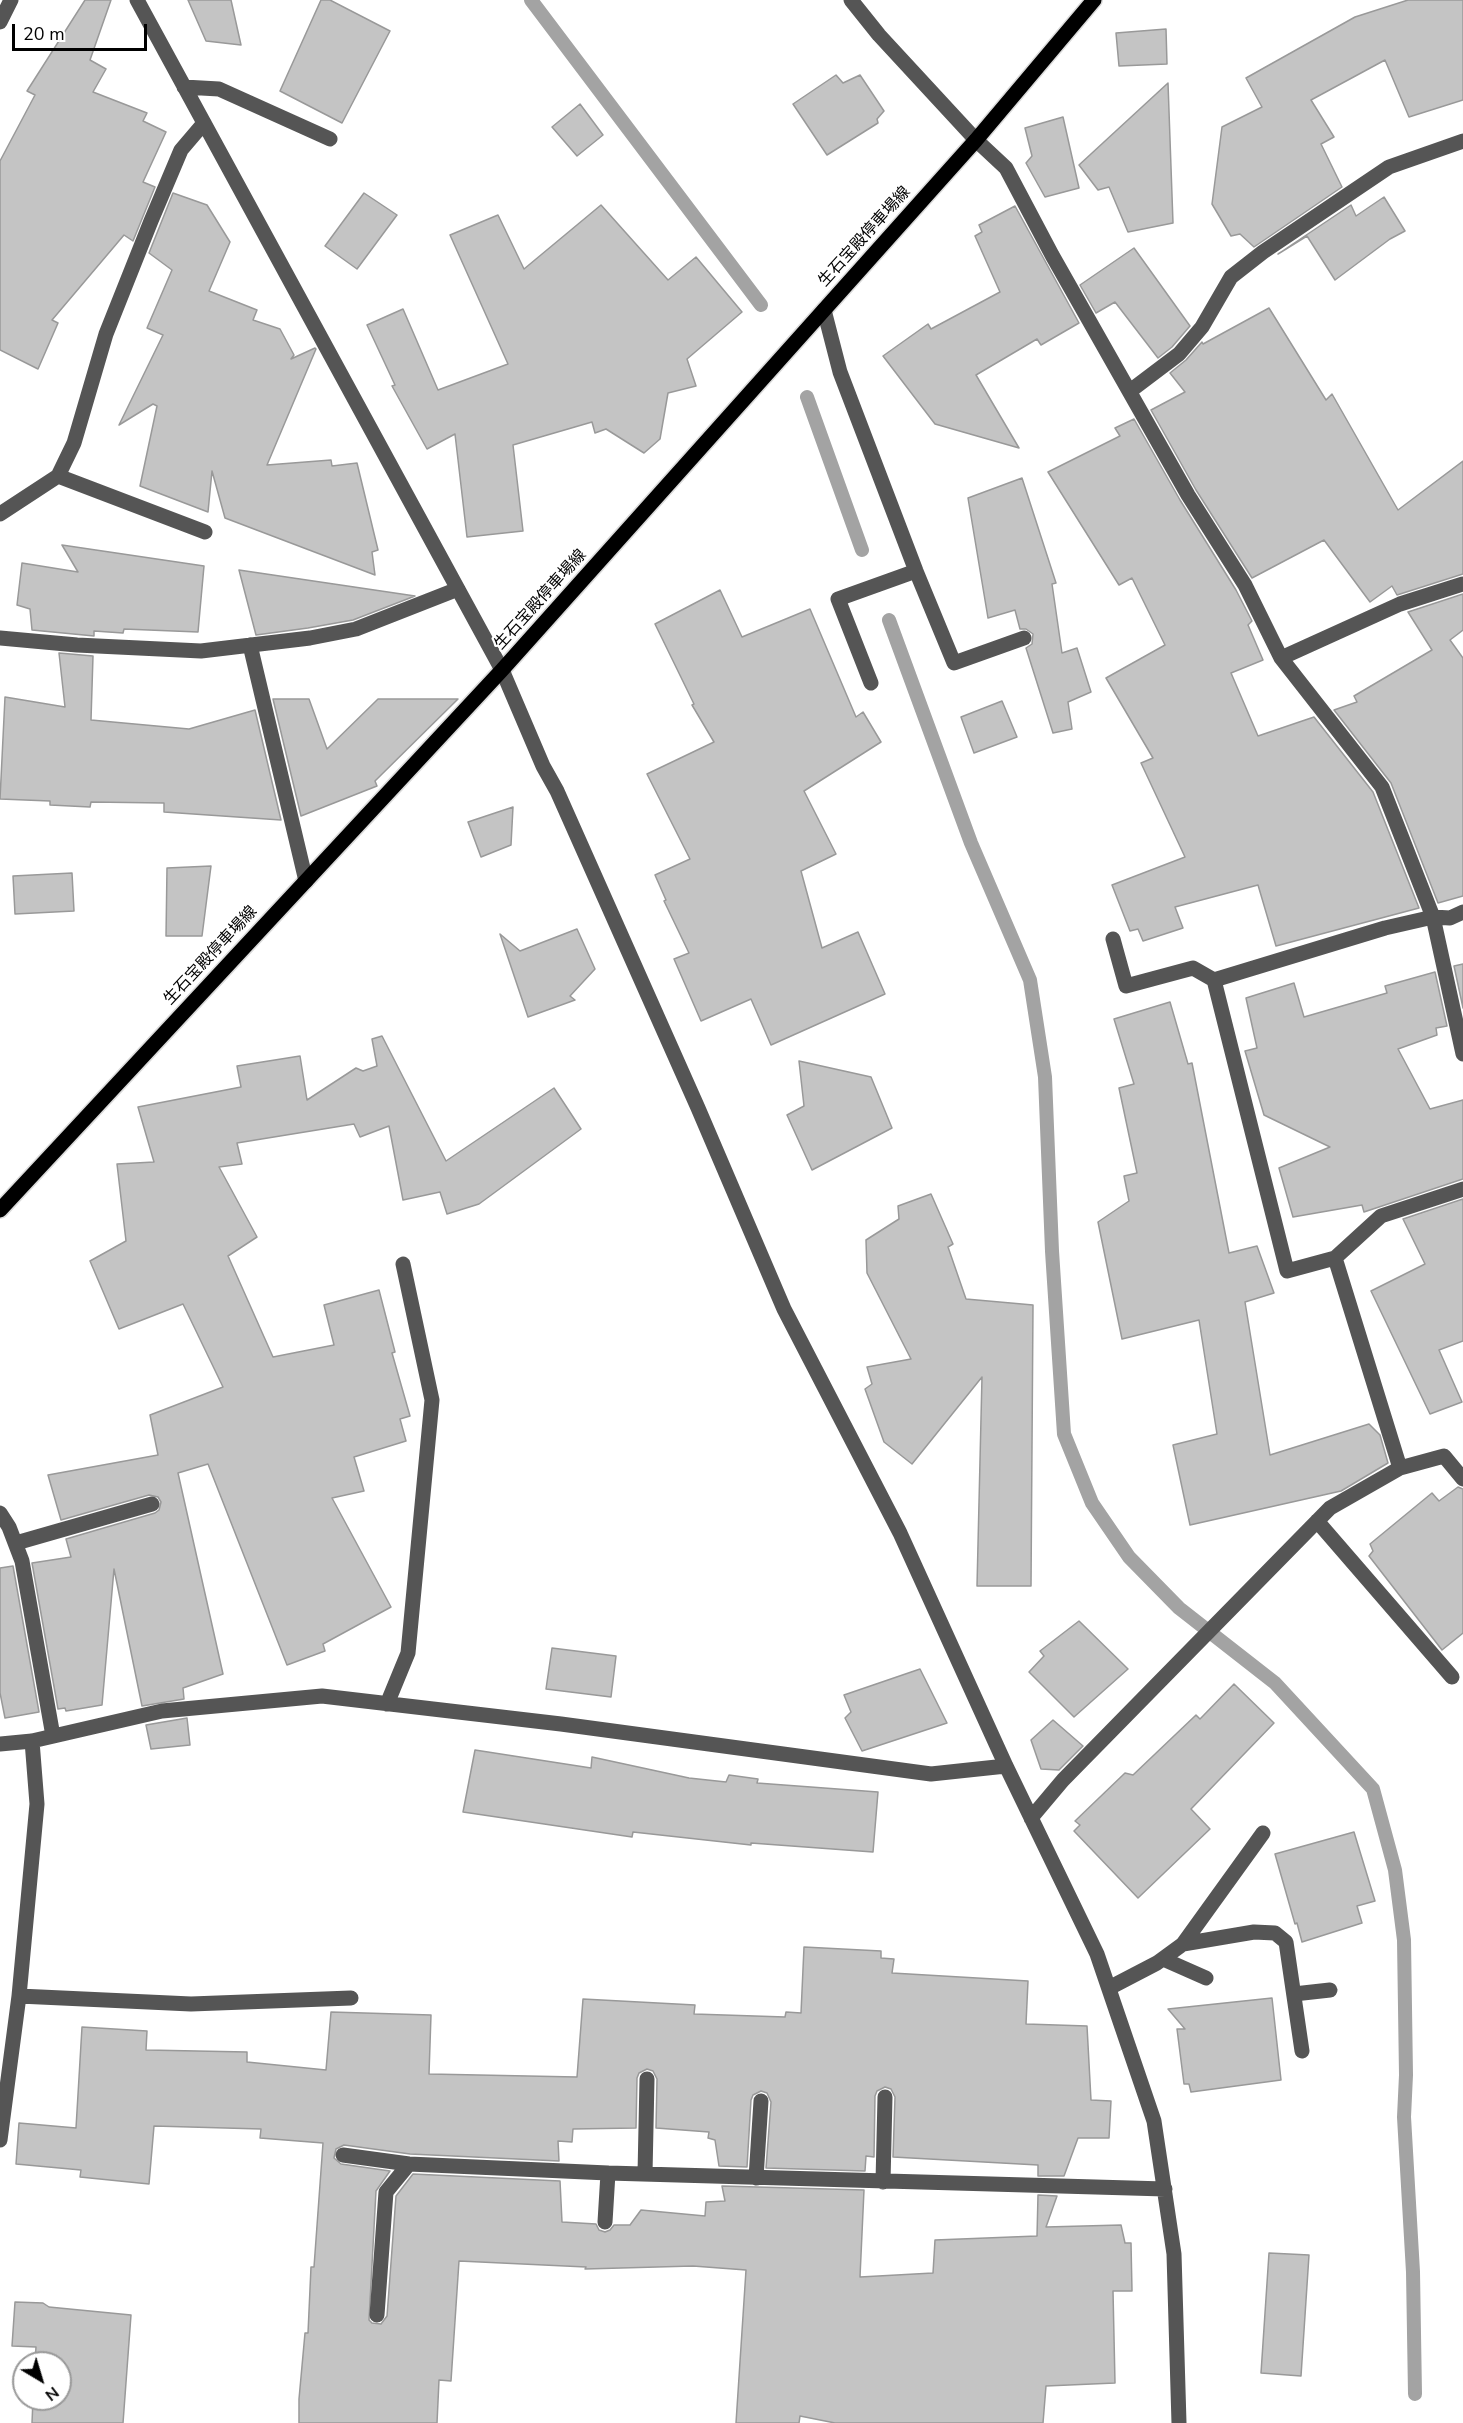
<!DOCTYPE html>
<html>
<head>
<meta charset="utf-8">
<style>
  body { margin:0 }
  #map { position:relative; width:1463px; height:2423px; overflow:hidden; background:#fff; font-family:"Nunito Sans",sans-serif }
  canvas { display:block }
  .north { position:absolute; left:12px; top:2351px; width:60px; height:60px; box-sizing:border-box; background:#fff; border:2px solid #999; border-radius:50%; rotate:142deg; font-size:16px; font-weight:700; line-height:24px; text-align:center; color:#000 }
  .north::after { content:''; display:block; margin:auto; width:21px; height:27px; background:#000; clip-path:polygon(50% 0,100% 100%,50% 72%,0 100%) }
  .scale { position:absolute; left:12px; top:24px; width:135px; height:27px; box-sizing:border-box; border:3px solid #000; border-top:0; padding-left:8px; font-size:18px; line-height:21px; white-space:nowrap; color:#000; -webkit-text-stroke:4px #fff; paint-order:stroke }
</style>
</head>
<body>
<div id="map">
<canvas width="1463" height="2423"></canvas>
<div class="north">N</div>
<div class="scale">20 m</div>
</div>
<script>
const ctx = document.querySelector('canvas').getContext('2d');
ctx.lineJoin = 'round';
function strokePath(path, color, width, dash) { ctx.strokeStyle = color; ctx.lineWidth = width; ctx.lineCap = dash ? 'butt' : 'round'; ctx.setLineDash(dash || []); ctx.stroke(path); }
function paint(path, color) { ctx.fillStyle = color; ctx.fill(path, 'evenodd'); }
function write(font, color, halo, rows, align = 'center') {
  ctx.font = font + ' "Nunito Sans","Noto Sans JP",sans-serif'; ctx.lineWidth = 4.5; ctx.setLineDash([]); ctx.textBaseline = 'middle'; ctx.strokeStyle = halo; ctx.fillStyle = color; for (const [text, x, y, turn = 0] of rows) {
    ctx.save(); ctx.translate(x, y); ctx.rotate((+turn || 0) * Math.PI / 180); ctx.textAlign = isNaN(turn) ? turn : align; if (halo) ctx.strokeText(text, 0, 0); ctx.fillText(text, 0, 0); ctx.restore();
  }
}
strokePath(new Path2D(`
  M 531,0 L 761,305
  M 807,397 L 862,550
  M 889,620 L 971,843 L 1030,980 L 1045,1077 L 1052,1251 L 1064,1434 L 1092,1503 L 1129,1557 L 1179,1608 L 1275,1683 L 1373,1789 L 1395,1870 L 1404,1940 L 1406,2075 L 1404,2117 L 1413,2272 L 1415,2394`), '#a3a3a3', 14);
const building = new Path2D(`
  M 85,0 L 111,0 L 90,60 L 106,69 L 93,92 L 147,113 L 143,121 L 166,132 L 143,182 L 155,187 L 133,241 L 124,235 L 52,320 L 58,323 L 38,369 L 0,350 L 0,161 L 35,95 L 27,91 Z
  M 188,0 L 231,0 L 241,45 L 206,41 Z
  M 321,0 L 330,0 L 390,31 L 342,123 L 280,91 Z
  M 1408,0 L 1463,0 L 1463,100 L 1409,117 L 1385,60 L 1311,100 L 1334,137 L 1321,144 L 1342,187 L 1254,247 L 1240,234 L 1231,236 L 1212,204 L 1222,127 L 1262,107 L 1246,78 L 1355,17 Z
  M 1166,29 L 1167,64 L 1119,66 L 1116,33 Z
  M 836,75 L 843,83 L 860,75 L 884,111 L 877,119 L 878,123 L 827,155 L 793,104 Z
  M 1168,83 L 1173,223 L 1128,232 L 1109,187 L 1098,190 L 1079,165 Z
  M 580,104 L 603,135 L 577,156 L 552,127 Z
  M 1063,117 L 1079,188 L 1045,197 L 1026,163 L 1032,156 L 1025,128 Z
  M 173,193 L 207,205 L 230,242 L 209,291 L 257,310 L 253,320 L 280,329 L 294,355 L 291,359 L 315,348 L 316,349 L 267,465 L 331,460 L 332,466 L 357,463 L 378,550 L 372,552 L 375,575 L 225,518 L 212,471 L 208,512 L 140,486 L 157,406 L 153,404 L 119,425 L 163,335 L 147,328 L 172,270 L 149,253 Z
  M 364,193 L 397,215 L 357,269 L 325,246 Z
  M 1384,197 L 1405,231 L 1390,239 L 1335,280 L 1307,236 L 1278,254 L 1351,205 L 1356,216 Z
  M 601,205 L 668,280 L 696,257 L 742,312 L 687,359 L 696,386 L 668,393 L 660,439 L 644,453 L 606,429 L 595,433 L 592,422 L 513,445 L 523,531 L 467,537 L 455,434 L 427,449 L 392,386 L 395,385 L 367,325 L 403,309 L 438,390 L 508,364 L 450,235 L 498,215 L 524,269 Z
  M 1015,206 L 1079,323 L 1041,345 L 1037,339 L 976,375 L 1019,448 L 935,424 L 883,356 L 928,324 L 931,329 L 1000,292 L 975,236 L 982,232 L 979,225 Z
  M 1134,248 L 1190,326 L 1172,347 L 1158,358 L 1115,302 L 1096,313 L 1080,285 Z
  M 1269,308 L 1326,400 L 1332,394 L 1398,510 L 1463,461 L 1463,574 L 1397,595 L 1392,586 L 1370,602 L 1324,540 L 1252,578 L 1196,490 L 1151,410 L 1185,392 L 1170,373 L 1186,360 L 1202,342 L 1203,344 Z
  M 1134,419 L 1180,500 L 1236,590 L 1252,621 L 1248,625 L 1263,660 L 1231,673 L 1258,736 L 1314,717 L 1373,792 L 1419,908 L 1276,946 L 1258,885 L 1175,907 L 1183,928 L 1143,941 L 1138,929 L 1130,931 L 1112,885 L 1185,857 L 1141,763 L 1153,758 L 1106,678 L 1165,645 L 1132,578 L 1119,585 L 1048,472 L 1120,436 L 1115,428 Z
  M 1022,478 L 1056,583 L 1052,584 L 1062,653 L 1077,648 L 1091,692 L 1068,702 L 1072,729 L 1053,733 L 1026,648 L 1032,644 L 1033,634 L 1026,629 L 1020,629 L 1015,610 L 988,618 L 968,498 Z
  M 62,545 L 204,566 L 198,632 L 124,629 L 123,633 L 94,631 L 94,636 L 32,630 L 30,609 L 17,605 L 22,563 L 78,572 Z
  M 239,570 L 415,596 L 353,620 L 308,628 L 256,635 Z
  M 720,590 L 742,637 L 810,609 L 856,717 L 863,712 L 881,742 L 804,791 L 836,854 L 801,871 L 822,948 L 858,932 L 885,994 L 771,1045 L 751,999 L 701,1021 L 674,959 L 689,953 L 664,901 L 666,900 L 655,875 L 690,859 L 647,774 L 714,742 L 692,705 L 694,704 L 655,624 Z
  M 1463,594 L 1463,630 L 1450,640 L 1463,658 L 1463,896 L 1438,903 L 1391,783 L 1334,710 L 1357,702 L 1354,696 L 1432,650 L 1408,612 Z
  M 59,653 L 93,656 L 91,720 L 189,729 L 255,710 L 281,820 L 164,812 L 164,803 L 91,802 L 90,807 L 50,805 L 50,801 L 0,799 L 5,697 L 65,707 Z
  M 273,699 L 309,699 L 327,749 L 378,699 L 458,699 L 375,781 L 377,786 L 301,816 Z
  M 1002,701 L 1017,737 L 974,753 L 961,717 Z
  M 513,807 L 511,845 L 481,857 L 468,822 Z
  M 211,866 L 202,936 L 166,936 L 167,868 Z
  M 72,873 L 74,911 L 15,914 L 13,876 Z
  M 577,929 L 595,969 L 570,996 L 575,1000 L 528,1017 L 500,934 L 520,951 Z
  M 1463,964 L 1463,1008 L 1454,966 Z
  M 1435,972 L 1447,1026 L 1436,1028 L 1437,1035 L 1398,1049 L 1430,1109 L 1463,1100 L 1463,1179 L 1364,1212 L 1362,1205 L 1293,1217 L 1279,1168 L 1330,1147 L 1264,1115 L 1245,1051 L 1257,1048 L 1246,998 L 1294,983 L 1304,1017 L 1387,993 L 1385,986 Z
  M 1170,1002 L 1188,1064 L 1192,1063 L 1229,1253 L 1257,1246 L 1274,1293 L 1245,1302 L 1270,1455 L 1369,1424 L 1380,1435 L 1388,1463 L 1341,1491 L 1190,1525 L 1173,1445 L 1217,1434 L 1199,1320 L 1122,1339 L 1098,1222 L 1129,1201 L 1124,1176 L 1137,1173 L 1119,1088 L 1134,1084 L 1114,1019 Z
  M 382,1036 L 446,1161 L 554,1088 L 581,1129 L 479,1204 L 447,1214 L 440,1192 L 403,1200 L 389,1126 L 360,1137 L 354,1124 L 237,1143 L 242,1164 L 219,1167 L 257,1237 L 228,1256 L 273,1357 L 334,1345 L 324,1305 L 379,1290 L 395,1352 L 392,1353 L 410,1416 L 400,1419 L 406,1441 L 354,1457 L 364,1491 L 332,1498 L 391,1607 L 323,1644 L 325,1651 L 287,1665 L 208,1464 L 178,1473 L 223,1674 L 183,1688 L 184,1699 L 142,1706 L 114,1569 L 102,1705 L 66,1711 L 65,1708 L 58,1709 L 32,1563 L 71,1557 L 66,1539 L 155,1513 L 159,1510 L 161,1502 L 158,1497 L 149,1495 L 61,1520 L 48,1475 L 158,1455 L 150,1415 L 223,1387 L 183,1304 L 119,1329 L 90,1261 L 126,1241 L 117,1164 L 154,1162 L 138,1107 L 241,1087 L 237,1066 L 300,1056 L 307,1100 L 356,1068 L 363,1071 L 377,1066 L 372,1039 Z
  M 799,1061 L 871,1077 L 892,1128 L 812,1170 L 787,1115 L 804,1106 Z
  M 931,1194 L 953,1244 L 948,1247 L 966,1299 L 1033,1305 L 1031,1586 L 977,1586 L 982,1377 L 912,1464 L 884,1442 L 865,1389 L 872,1384 L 867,1367 L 911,1359 L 867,1273 L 866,1240 L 899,1219 L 898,1206 Z
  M 1463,1199 L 1463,1341 L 1439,1350 L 1462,1402 L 1430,1414 L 1371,1291 L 1425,1264 L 1403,1219 Z
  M 1458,1487 L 1463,1489 L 1463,1633 L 1442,1650 L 1369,1556 L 1373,1551 L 1370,1544 L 1432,1493 L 1439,1501 Z
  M 13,1566 L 39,1712 L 5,1718 L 0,1693 L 0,1568 Z
  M 1079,1621 L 1128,1669 L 1074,1717 L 1029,1672 L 1044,1656 L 1040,1651 Z
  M 552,1648 L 616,1656 L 611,1697 L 546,1689 Z
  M 920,1669 L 947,1723 L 862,1751 L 845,1718 L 851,1712 L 844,1695 Z
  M 1234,1684 L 1274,1723 L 1191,1809 L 1210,1829 L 1138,1898 L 1074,1831 L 1080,1825 L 1075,1821 L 1125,1773 L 1133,1775 L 1196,1715 L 1200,1719 Z
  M 187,1718 L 190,1745 L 151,1749 L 146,1725 Z
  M 1053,1720 L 1083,1746 L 1059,1770 L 1041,1769 L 1031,1740 Z
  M 475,1750 L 591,1768 L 592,1757 L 689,1778 L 726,1782 L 729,1775 L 758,1779 L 757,1783 L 878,1792 L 873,1852 L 751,1843 L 751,1845 L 633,1832 L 632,1837 L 463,1812 Z
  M 1354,1832 L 1375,1901 L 1357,1906 L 1362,1923 L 1302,1942 L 1297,1923 L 1295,1924 L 1275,1854 Z
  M 804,1947 L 881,1951 L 881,1958 L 894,1959 L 892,1973 L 1028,1981 L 1026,2024 L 1087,2026 L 1091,2100 L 1111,2101 L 1109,2138 L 1078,2138 L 1064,2176 L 1038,2176 L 1038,2165 L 893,2157 L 895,2097 L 891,2089 L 885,2087 L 877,2091 L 875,2096 L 874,2157 L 866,2156 L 865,2171 L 766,2168 L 771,2102 L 767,2093 L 761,2091 L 753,2095 L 751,2100 L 747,2167 L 719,2166 L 715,2140 L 708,2138 L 709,2132 L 656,2128 L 657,2079 L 653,2071 L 647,2069 L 639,2073 L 637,2078 L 636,2128 L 573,2129 L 572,2142 L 558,2141 L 559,2161 L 410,2154 L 344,2145 L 336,2149 L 334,2158 L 341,2164 L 390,2171 L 376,2191 L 369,2320 L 372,2323 L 381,2324 L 387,2316 L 396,2196 L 413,2174 L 560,2181 L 562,2222 L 596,2224 L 599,2230 L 605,2232 L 610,2230 L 614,2225 L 630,2225 L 641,2210 L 705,2216 L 706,2202 L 725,2201 L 722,2186 L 864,2190 L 860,2277 L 933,2273 L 935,2240 L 1037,2236 L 1038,2195 L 1057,2196 L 1046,2227 L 1121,2225 L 1125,2243 L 1131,2243 L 1132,2291 L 1113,2291 L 1115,2383 L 1046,2386 L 1043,2423 L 835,2423 L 800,2416 L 799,2423 L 736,2423 L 746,2270 L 693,2266 L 585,2269 L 586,2267 L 459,2261 L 451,2381 L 439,2380 L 437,2423 L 299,2423 L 299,2399 L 305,2333 L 308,2333 L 311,2267 L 314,2267 L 323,2143 L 260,2138 L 261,2129 L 154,2126 L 149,2184 L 80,2177 L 81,2170 L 16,2164 L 19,2123 L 76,2128 L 82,2027 L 147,2031 L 146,2050 L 247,2052 L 247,2062 L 326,2070 L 331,2012 L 431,2015 L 429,2074 L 577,2077 L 583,1999 L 695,2005 L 694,2014 L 785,2017 L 786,2012 L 801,2013 Z
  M 1272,1998 L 1281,2080 L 1191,2092 L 1189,2084 L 1184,2084 L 1177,2029 L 1185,2029 L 1168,2009 Z
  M 1269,2253 L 1309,2255 L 1301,2376 L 1261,2373 Z
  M 15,2302 L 43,2303 L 49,2307 L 131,2315 L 123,2423 L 32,2423 L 33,2399 L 60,2399 L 60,2363 L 35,2363 L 36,2347 L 12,2346 Z`);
paint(building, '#c4c4c4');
strokePath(building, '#999', 1.5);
const major = new Path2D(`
  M 0,1210 L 502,670 L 976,140 L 1094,0`);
strokePath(major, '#dbdbdb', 18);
strokePath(new Path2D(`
  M 137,0 L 502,670 L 543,766 L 557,791 L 698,1108 L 784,1309 L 900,1533 L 1006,1766 L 1097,1954 L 1154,2121 L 1174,2254 L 1179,2423
  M 851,0 L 879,35 L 976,140 L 1006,168 L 1052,255 L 1188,495 L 1245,585 L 1281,658 L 1382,787 L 1433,917 L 1385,928 L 1214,980 L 1287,1271 L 1335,1258 L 1400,1468 L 1330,1508 L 1063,1780 L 1031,1818
  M 0,22 L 11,0
  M 184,87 L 219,89 L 330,139
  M 824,310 L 840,372 L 916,571 L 954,663 L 1024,638
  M 1130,391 L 1179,354 L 1202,327 L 1231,277 L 1263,252 L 1389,167 L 1463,141
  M 58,476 L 205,532
  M 0,514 L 58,476 L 74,443 L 106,334 L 151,221 L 181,150 L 204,123
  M 0,638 L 77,645 L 201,651 L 310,638 L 356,629 L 458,589
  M 250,645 L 306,881
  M 1281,658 L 1400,604 L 1463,584
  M 871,683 L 838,599 L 916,571
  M 1463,912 L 1450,918 L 1433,917 L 1463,1054
  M 1113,939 L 1126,986 L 1193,968 L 1214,980
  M 1335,1258 L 1381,1216 L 1463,1189
  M 1400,1468 L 1444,1456 L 1463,1479
  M 0,1513 L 9,1527 L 22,1561 L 53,1736
  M 1317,1521 L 1452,1677
  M 16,1543 L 152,1504
  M 387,1704 L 408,1653 L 432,1400 L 403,1264
  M 0,1744 L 32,1741 L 162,1711 L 322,1696 L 561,1724 L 931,1774 L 1006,1766
  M 1183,1944 L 1254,1932 L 1275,1933 L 1286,1942 L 1302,2051
  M 1163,1959 L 1206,1978
  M 1109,1988 L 1157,1963 L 1183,1944 L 1263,1833
  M 1294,1994 L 1330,1990
  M 19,1996 L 191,2004 L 351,1998
  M 0,2140 L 19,1996 L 37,1804 L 32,1741
  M 343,2155 L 409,2164 L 608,2173 L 1165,2189
  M 645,2174 L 647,2079
  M 756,2178 L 761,2101
  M 883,2182 L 885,2097
  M 605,2222 L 608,2173
  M 377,2315 L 386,2192 L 409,2164`), '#555', 15);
strokePath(major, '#000', 15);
write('16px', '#000', '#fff', [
  ["生石宝殿停車場線",865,237,-48],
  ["生石宝殿停車場線",541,600,-48],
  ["生石宝殿停車場線",211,956,-47]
]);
</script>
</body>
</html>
